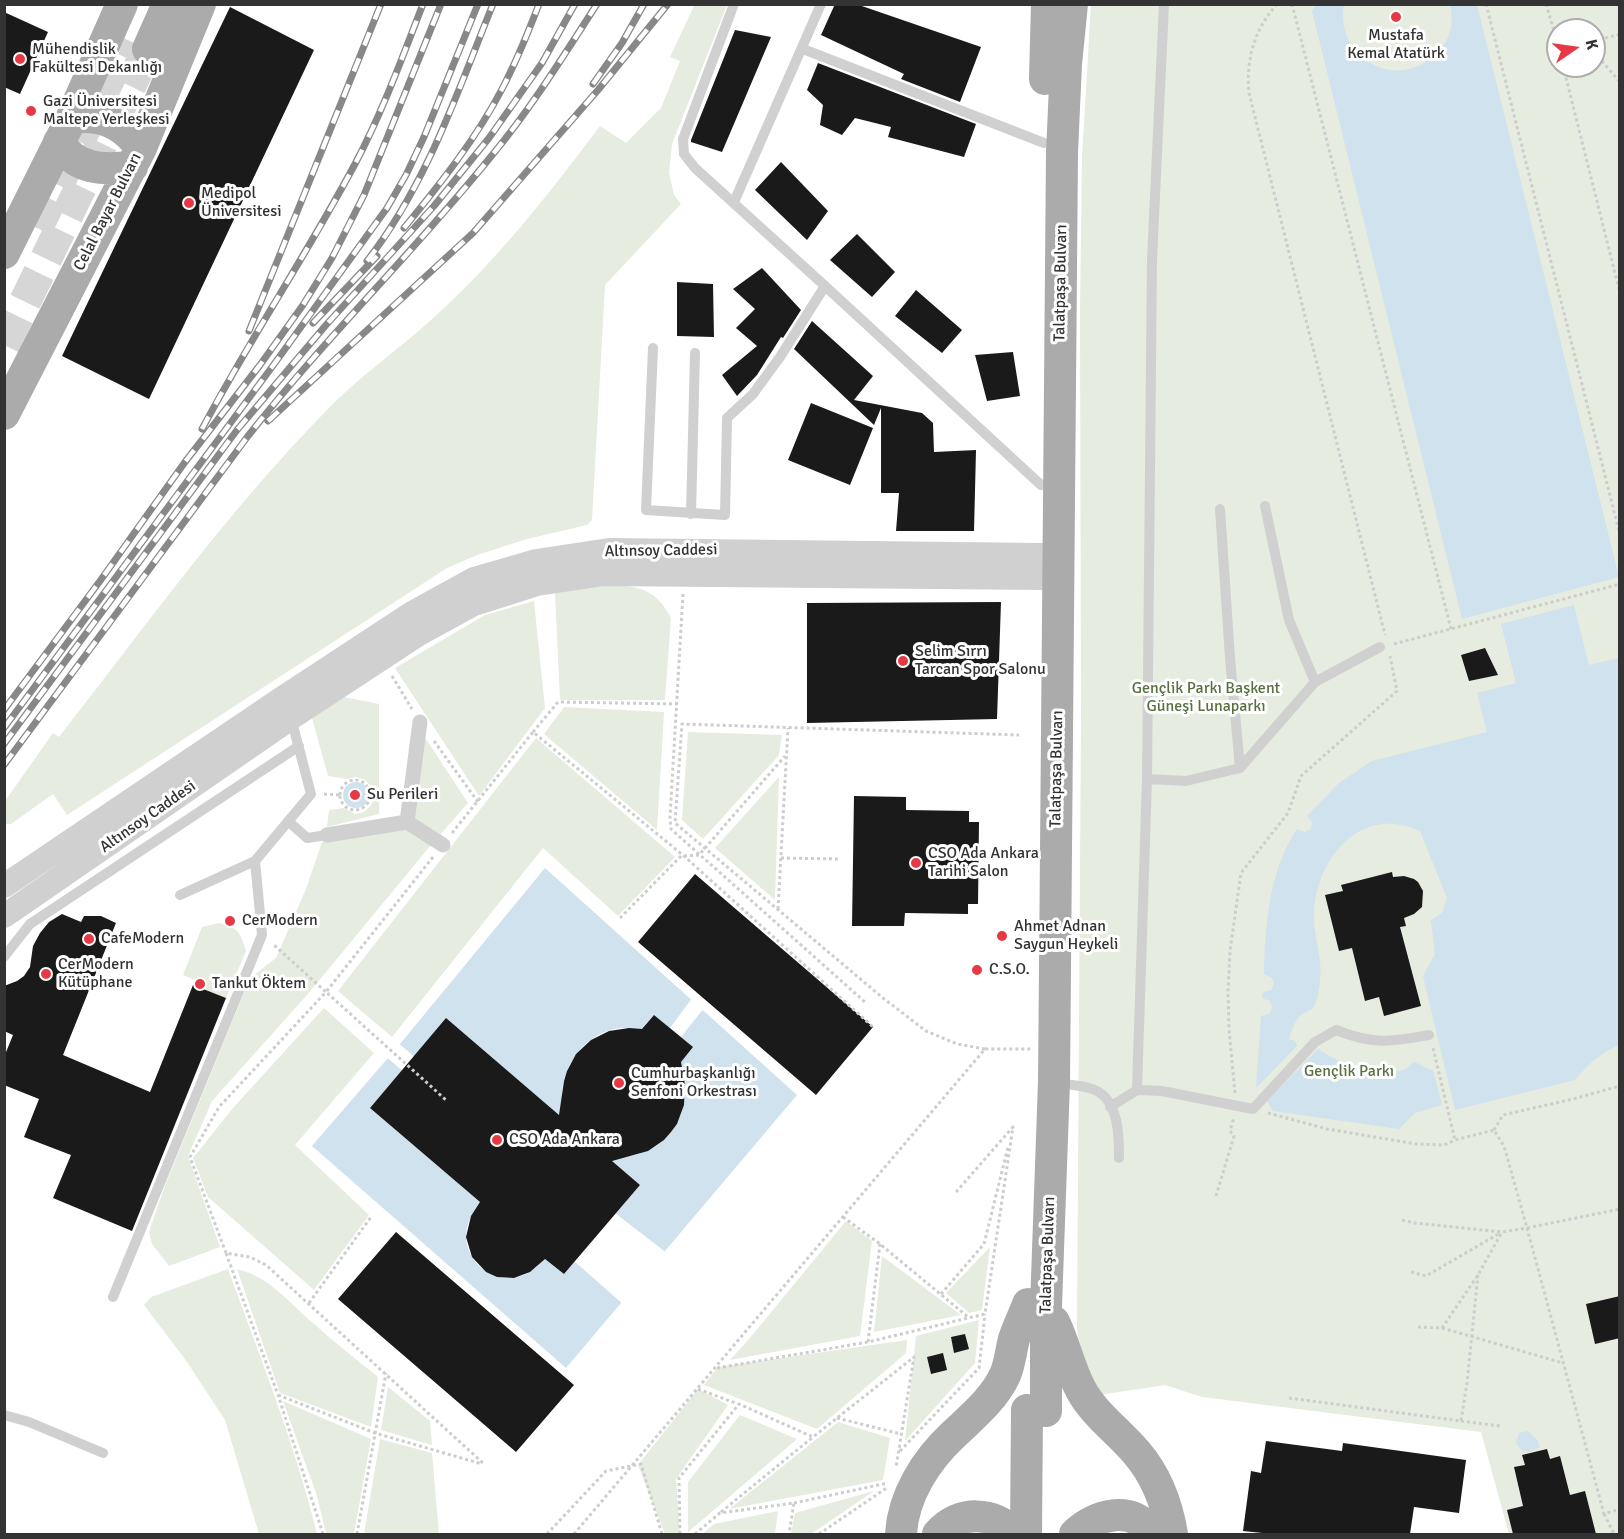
<!DOCTYPE html>
<html>
<head>
<meta charset="utf-8">
<style>
  body { margin:0 }
  #map { position:relative; width:1624px; height:1539px; overflow:hidden; background:#fff; font-family:Signika,sans-serif }
  canvas { display:block }
  .frame { position:absolute; inset:0; border:6px solid #333; pointer-events:none }
  .north { position:absolute; left:1546px; top:18px; width:60px; height:60px; box-sizing:border-box; background:#fff; border:2px solid #adadad; border-radius:50%; rotate:77deg; font-size:16px; font-weight:700; line-height:24px; text-align:center; color:#333 }
  .north::after { content:''; display:block; margin:auto; width:21px; height:27px; background:#e63946; clip-path:polygon(50% 0,100% 100%,50% 72%,0 100%) }
</style>
</head>
<body>
<div id="map">
<canvas width="1624" height="1539"></canvas>
<div class="frame"></div>
<div class="north">K</div>
</div>
<script>
const ctx = document.querySelector('canvas').getContext('2d');
ctx.lineJoin = 'round';
function paint(path, color) { ctx.fillStyle = color; ctx.fill(path, 'evenodd'); }
function strokePath(path, color, width, dash) { ctx.strokeStyle = color; ctx.lineWidth = width; ctx.lineCap = dash ? 'butt' : 'round'; ctx.setLineDash(dash || []); ctx.stroke(path); }
function write(font, color, halo, rows, align = 'center') {
  ctx.font = font + ' Signika,sans-serif'; ctx.lineWidth = 6; ctx.setLineDash([]); ctx.textBaseline = 'middle'; ctx.strokeStyle = halo; ctx.fillStyle = color; for (const [text, x, y, turn = 0] of rows) {
    ctx.save(); ctx.translate(x, y); ctx.rotate((+turn || 0) * Math.PI / 180); ctx.textAlign = isNaN(turn) ? turn : align; if (halo) ctx.strokeText(text, 0, 0); ctx.fillText(text, 0, 0); ctx.restore();
  }
}
paint(new Path2D(`
  M 695,4 L 727,5 L 672,144 L 669,173 L 674,195 L 681,204 L 605,285 L 592,520 L 587,525 L 527,539 L 477,555 L 447,568 L 67,815 L 53,794 L 11,824 L 5,824 L 5,801 L 53,733 L 59,737 C 145,627 227,512 325,412 C 357,378 397,351 431,320 C 496,262 548,195 600,126 L 626,143 L 661,108 L 680,61 L 670,57 Z
  M 1091,5 L 1619,5 L 1619,1534 L 1509,1534 L 1481,1432 L 1202,1397 L 1165,1385 L 1099,1395 C 1087,1375 1080,1352 1077,1328 L 1081,720 L 1080,311 L 1082,157 ZM 1558,30 L 1594,30 L 1594,66 L 1558,66 Z
  M 596,584 C 631,586 653,583 671,618 L 665,700 L 560,700 L 555,593 Z
  M 534,601 L 545,708 L 479,796 L 395,668 L 485,615 Z
  M 344,697 L 379,704 L 379,814 L 327,827 L 329,810 L 344,808 L 355,814 L 364,812 L 371,805 L 374,796 L 372,787 L 365,780 L 356,777 L 347,779 L 328,776 L 312,718 Z
  M 564,707 L 664,712 L 657,830 L 544,734 Z
  M 688,732 L 782,735 L 779,755 L 703,839 L 682,820 Z
  M 424,736 L 468,803 L 439,836 L 414,818 Z
  M 536,738 L 675,857 L 618,916 L 543,848 L 392,1037 L 338,991 Z
  M 779,777 L 775,900 L 715,848 Z
  M 405,826 L 431,845 L 307,995 L 212,1101 L 188,1156 L 220,1247 L 169,1266 L 152,1244 L 149,1232 L 164,1188 L 250,978 L 276,958 L 306,889 L 322,842 Z
  M 219,923 C 239,928 240,932 246,951 L 226,998 L 193,985 L 195,980 L 183,975 L 202,927 Z
  M 324,1008 L 374,1053 L 295,1145 L 369,1215 L 314,1290 L 208,1197 L 193,1158 L 233,1108 Z
  M 846,1221 L 872,1241 L 860,1336 L 730,1360 L 750,1338 Z
  M 990,1247 L 982,1310 L 969,1313 L 946,1293 Z
  M 882,1256 L 961,1315 L 874,1332 Z
  M 228,1269 C 260,1357 295,1444 317,1534 L 259,1534 L 225,1420 L 187,1362 L 144,1305 L 151,1297 Z
  M 237,1269 C 270,1277 288,1302 313,1323 C 334,1342 356,1359 378,1377 L 371,1427 L 280,1393 Z
  M 979,1320 L 975,1363 L 905,1441 L 916,1336 Z
  M 907,1340 L 906,1353 L 817,1429 L 704,1385 L 718,1367 Z
  M 388,1387 L 430,1421 L 432,1445 L 381,1430 Z
  M 698,1389 L 728,1405 L 676,1479 L 680,1534 L 665,1534 L 638,1465 Z
  M 283,1401 L 371,1439 L 354,1534 L 326,1534 L 317,1496 Z
  M 740,1415 L 797,1439 L 688,1532 L 688,1482 Z
  M 838,1422 L 890,1438 L 883,1480 L 729,1509 Z
  M 380,1439 L 432,1453 L 439,1534 L 364,1534 Z
  M 874,1491 L 811,1534 L 791,1534 L 795,1513 Z
  M 778,1511 L 775,1534 L 702,1534 L 714,1524 Z`), '#e6ecdf');
paint(new Path2D(`
  M 1316,5 L 1344,5 C 1341,18 1344,32 1351,44 C 1384,97 1464,63 1450,5 L 1477,5 L 1619,577 L 1462,619 L 1312,11 Z
  M 1574,605 L 1589,665 L 1619,658 L 1619,1045 C 1602,1052 1587,1065 1575,1080 L 1455,1110 L 1423,976 L 1435,954 L 1431,920 L 1442,913 L 1447,898 L 1420,831 C 1362,804 1317,856 1314,913 C 1313,935 1323,959 1320,981 C 1319,989 1318,1001 1313,1008 C 1310,1011 1305,1012 1301,1015 C 1295,1020 1291,1031 1289,1039 L 1295,1041 L 1297,1046 L 1256,1088 L 1261,1016 L 1269,1014 L 1272,1008 L 1270,1001 L 1262,998 L 1263,992 L 1271,990 L 1274,984 L 1272,978 L 1264,974 C 1265,925 1269,871 1297,829 L 1305,832 L 1311,829 L 1312,822 L 1307,816 L 1339,783 L 1372,761 L 1487,732 L 1477,693 L 1516,683 L 1501,624 Z
  M343 795a13 13 0 1 1 26 0a13 13 0 1 1-26 0Z
  M 545,868 L 797,1095 L 566,1368 L 312,1146 L 400,1044 ZM 654,1015 L 693,1047 L 678,1057 C 701,1111 666,1162 607,1157 L 640,1185 L 564,1274 L 544,1258 C 507,1310 435,1250 481,1203 L 370,1108 L 446,1019 L 568,1123 C 565,1112 561,1102 562,1091 C 565,1058 594,1026 628,1028 C 637,1029 647,1033 656,1035 L 645,1025 Z
  M 1318,1049 C 1340,1063 1360,1073 1386,1064 L 1396,1072 L 1406,1069 L 1413,1062 C 1420,1063 1425,1069 1433,1070 L 1442,1105 L 1415,1113 L 1399,1129 L 1273,1111 L 1267,1101 Z
  M 1528,1431 L 1538,1441 L 1540,1447 L 1530,1452 L 1521,1450 L 1516,1443 L 1519,1433 Z`), '#cfe2ee');
paint(new Path2D(`
  M 693,997 L 704,1008 L 681,1037 L 670,1028 Z
  M 397,1042 L 416,1058 L 404,1072 L 385,1056 Z
  M 615,1213 L 668,1254 L 624,1305 L 574,1261 Z`), '#fff');
paint(new Path2D(`
  M 835,4 L 856,4 L 981,47 L 960,102 L 901,79 L 904,74 L 821,35 Z
  M 230,7 L 314,50 L 149,399 L 62,356 Z
  M 4,12 L 48,32 L 20,94 L 4,87 Z
  M 735,30 L 771,37 L 722,152 L 691,142 L 691,140 Z
  M 818,63 L 976,124 L 964,157 L 888,137 L 891,127 L 855,118 L 842,135 L 820,125 L 823,105 L 807,90 Z
  M 781,162 L 828,211 L 807,240 L 755,190 Z
  M 857,234 L 895,272 L 872,297 L 830,260 Z
  M 762,268 L 801,310 L 783,338 L 781,337 L 757,375 L 737,396 L 722,375 L 757,346 L 736,328 L 755,309 L 733,289 Z
  M 677,282 L 713,284 L 714,337 L 677,336 Z
  M 916,290 L 962,330 L 942,353 L 895,316 Z
  M 812,321 L 873,376 L 854,400 L 922,413 L 933,423 L 934,452 L 976,450 L 974,531 L 896,531 L 899,493 L 881,493 L 881,408 L 874,425 L 794,349 Z
  M 1013,352 L 1020,396 L 987,401 L 975,355 Z
  M 811,403 L 873,428 L 850,485 L 788,460 Z
  M 1001,602 L 997,719 L 807,723 L 807,603 Z
  M 1485,648 L 1498,675 L 1469,681 L 1461,655 Z
  M 854,796 L 906,797 L 906,810 L 969,811 L 969,822 L 979,822 L 978,904 L 968,904 L 968,914 L 905,913 L 904,926 L 852,926 Z
  M 1392,872 L 1393,877 L 1404,876 L 1414,879 L 1418,882 L 1423,891 L 1422,907 L 1414,914 L 1404,918 L 1406,926 L 1400,927 L 1421,1006 L 1384,1016 L 1379,997 L 1365,1001 L 1352,948 L 1339,951 L 1325,895 L 1343,891 L 1341,885 Z
  M 695,874 L 873,1027 L 816,1095 L 638,942 Z
  M 62,914 L 81,922 L 84,916 L 101,916 L 116,923 L 63,1055 L 150,1092 L 193,985 L 226,998 L 132,1231 L 53,1198 L 71,1155 L 24,1137 L 39,1099 L 4,1085 L 4,1057 L 13,1035 L 4,1031 L 4,986 L 17,981 L 24,976 L 30,967 L 33,946 L 40,933 L 49,922 Z
  M 654,1015 L 693,1047 L 681,1062 L 685,1085 L 684,1105 L 677,1124 L 671,1132 L 664,1140 L 648,1151 L 612,1161 L 640,1185 L 564,1274 L 545,1259 L 530,1272 L 514,1278 L 497,1277 L 486,1272 L 472,1257 L 466,1237 L 471,1216 L 480,1202 L 370,1108 L 446,1018 L 559,1115 L 564,1081 L 567,1071 L 576,1054 L 591,1040 L 609,1031 L 629,1028 L 642,1029 Z
  M 396,1232 L 574,1385 L 516,1452 L 338,1299 Z
  M 1620,1296 L 1620,1338 L 1595,1344 L 1586,1304 Z
  M 965,1334 L 969,1349 L 954,1353 L 951,1337 Z
  M 943,1353 L 947,1370 L 931,1374 L 927,1357 Z
  M 1266,1441 L 1342,1451 L 1343,1443 L 1466,1460 L 1459,1513 L 1414,1507 L 1410,1534 L 1272,1534 L 1243,1531 L 1251,1471 L 1261,1473 Z
  M 1547,1449 L 1550,1459 L 1560,1456 L 1570,1495 L 1585,1491 L 1596,1534 L 1513,1534 L 1507,1510 L 1523,1506 L 1514,1467 L 1525,1465 L 1522,1455 Z`), '#1a1a1a');
strokePath(new Path2D(`
  M 37,228 L 128,40
  M 4,345 L 148,49`), '#d6d6d6', 32, [32, 16]);
strokePath(new Path2D(`
  M 1277,4 C 1254,30 1246,59 1249,93 L 1385,635
  M 1292,4 L 1451,629
  M 1486,4 L 1620,535
  M 1546,4 L 1556,38 L 1558,38
  M 1556,38 L 1558,48
  M 1594,52 L 1620,82
  M 1596,54 L 1606,38 L 1620,34
  M 1563,66 L 1620,293
  M 683,594 L 670,817 L 671,829 L 865,1002
  M 1394,644 L 1620,584
  M 392,676 L 412,709
  M 533,732 L 558,702 L 677,704
  M 434,741 L 478,802
  M340 795a15 15 0 1 1 30 0a15 15 0 1 1-30 0Z
  M 324,794 L 340,795
  M 452,833 L 533,732 L 684,856 L 873,1027
  M 684,856 L 699,855 L 785,756
  M 433,857 L 326,992 L 446,1100
  M 781,858 L 841,859
  M 778,909 L 788,728
  M 620,918 L 682,855
  M 1433,1048 L 1455,1140
  M 985,1049 L 957,1044 L 926,1031 L 883,998 L 675,823 L 682,724 L 1019,735
  M 1235,1093 L 1229,1030 L 1228,991 L 1230,951 L 1241,873 L 1288,813 L 1301,776 L 1397,691 L 1390,656
  M 1268,1113 L 1327,1129 L 1416,1144 L 1444,1145 L 1455,1140 L 1494,1130 L 1504,1146 L 1527,1228 L 1620,1209
  M 1494,1130 L 1503,1115 L 1573,1099 L 1620,1086
  M 1216,1196 L 1234,1136 L 1230,1131 L 1234,1117
  M 843,1217 L 880,1244 L 968,1317
  M 1402,1220 L 1415,1223 L 1502,1232 L 1527,1228 L 1604,1514 L 1620,1509
  M 226,1253 L 190,1157 L 219,1107 L 326,992 L 273,944
  M 1411,1272 L 1426,1276 L 1500,1233
  M 941,1294 L 984,1244 L 1008,1147
  M 309,1303 L 371,1217
  M 1418,1327 L 1442,1328 L 1478,1275 L 1502,1232
  M 1442,1328 L 1563,1363
  M 868,1342 L 880,1244
  M 717,1368 L 868,1342 L 985,1314 L 1013,1127 L 956,1192
  M 698,1389 L 738,1404
  M 278,1395 L 375,1433 L 482,1464
  M 1289,1398 L 1461,1421 L 1467,1383 L 1478,1275
  M 837,1418 L 901,1434
  M 1461,1421 L 1500,1426
  M 900,1451 L 979,1368 L 985,1314
  M 794,1503 L 888,1483
  M 721,1512 L 813,1437
  M 1604,1514 L 1614,1534
  M 323,1534 L 278,1395 L 226,1253 L 250,1257 L 266,1265 L 484,1464
  M 357,1534 L 386,1373
  M 547,1534 L 606,1471 L 641,1464 L 662,1534
  M 574,1534 L 985,1049 L 1031,1049
  M 680,1534 L 679,1478 L 739,1404 L 813,1437 L 914,1357 L 896,1467
  M 695,1534 L 720,1513 L 794,1503 L 789,1534
  M 819,1534 L 888,1487`), '#cdcdcd', 3, [3, 3]);
strokePath(new Path2D(`
  M 734,4 L 683,139 L 684,154 L 695,168 L 825,286
  M 803,49 L 1044,143
  M 734,202 L 821,4
  M 653,348 L 646,510 L 725,515 L 727,418 L 753,394 L 780,357 L 825,286 L 1041,485
  M 1265,506 L 1289,620 L 1315,682
  M 1220,509 L 1230,658 L 1240,768
  M 691,514 L 695,353
  M 1147,779 L 1186,781 L 1240,768 L 1315,682 L 1380,647
  M 288,821 L 307,838 L 327,835
  M 180,895 L 255,861 L 311,794 L 291,718
  M 4,957 L 30,924 L 299,746
  M 1057,1083 C 1069,1085 1084,1085 1095,1090 C 1119,1101 1119,1136 1119,1158
  M 1137,1090 L 1147,779 L 1152,260 L 1164,4
  M 1110,1107 L 1137,1090 L 1162,1091 L 1253,1109 L 1315,1042 L 1336,1030 C 1374,1045 1390,1042 1429,1035
  M 113,1297 L 262,935 L 255,861
  M 4,1415 L 29,1422 L 103,1453`), '#d0d0d0', 10);
strokePath(new Path2D(`
  M 420,722 L 407,822 L 443,845
  M 327,835 L 407,822`), '#d0d0d0', 15);
strokePath(new Path2D(`
  M 4,886 L 281,699 L 412,613 L 474,579 L 536,561 L 609,550 L 1043,555
  M 4,916 L 291,718 L 419,634 L 474,604 L 537,584 L 604,574 L 1043,578`), '#d0d0d0', 24);
strokePath(new Path2D(`
  M 148,49 L 168,4
  M 1045,79 L 1047,4
  M 71,119 C 100,112 124,125 141,148
  M 59,142 C 75,170 103,170 132,167
  M 4,253 L 71,119 L 122,4
  M 4,414 L 141,148 L 200,4
  M 1054,1322 C 1065,1344 1069,1368 1081,1390 C 1094,1414 1118,1431 1136,1452 C 1156,1475 1167,1504 1172,1534
  M 1046,1411 L 1046,1306 L 1054,1082 L 1062,152 L 1066,64 L 1072,4
  M 901,1534 C 903,1496 926,1460 954,1434 C 972,1417 994,1399 1005,1375 C 1010,1364 1011,1350 1014,1339 C 1018,1327 1024,1315 1028,1304
  M 938,1534 C 960,1510 993,1511 1015,1534
  M 1075,1534 C 1095,1514 1135,1504 1152,1534`), '#ababab', 32);
const rail = new Path2D(`
  M 593,84 L 622,43 L 644,4
  M 404,228 C 440,184 476,139 502,89 C 516,62 528,33 539,4
  M 367,261 C 427,184 457,93 493,4
  M 313,323 L 377,256
  M 249,331 L 381,4
  M 268,421 L 473,233 L 598,90 L 668,4
  M 202,429 C 250,339 307,254 355,164 C 382,113 402,58 423,4
  M 4,710 L 100,581 L 185,462 L 260,365 L 303,305 L 332,258 L 364,195 L 441,4
  M 4,728 L 272,367 L 387,208 L 406,175 L 424,137 L 478,4
  M 4,744 L 237,430 L 326,325 L 434,206 L 489,138 L 542,63 L 575,4
  M 4,765 L 248,436 C 325,338 415,251 493,154 C 532,107 564,55 597,4`);
strokePath(rail, '#888', 7);
strokePath(rail, '#fff', 4.5, [14]);
strokePath(new Path2D(`
  M 1026,1534 L 1027,1410`), '#ababab', 32);
for (const [x, y, r, color] of [
  [1396,17,6,"#e63946"],
  [20,59,6,"#e63946"],
  [31,111,6,"#e63946"],
  [189,203,6,"#e63946"],
  [903,661,6,"#e63946"],
  [355,795,6,"#e63946"],
  [916,863,6,"#e63946"],
  [230,921,6,"#e63946"],
  [1002,936,6,"#e63946"],
  [89,939,6,"#e63946"],
  [977,970,6,"#e63946"],
  [46,974,6,"#e63946"],
  [200,984,6,"#e63946"],
  [619,1083,6,"#e63946"],
  [497,1140,6,"#e63946"]
]) { const dot = new Path2D(); dot.arc(x, y, r, 0, 2 * Math.PI); ctx.fillStyle = color; ctx.fill(dot); strokePath(dot, '#fff', 2); }
write('16px', '#333', '#fff', [
  ["Mustafa",1396,36,"center"],
  ["Kemal Atatürk",1396,54,"center"],
  ["Mühendislik",32,50],
  ["Fakültesi Dekanlığı",32,68],
  ["Gazi Üniversitesi",43,102],
  ["Maltepe Yerleşkesi",43,120],
  ["Medipol",201,194],
  ["Üniversitesi",201,212],
  ["Selim Sırrı",915,652],
  ["Tarcan Spor Salonu",915,670],
  ["Su Perileri",367,795],
  ["CSO Ada Ankara",928,854],
  ["Tarihi Salon",928,872],
  ["CerModern",242,921],
  ["Ahmet Adnan",1014,927],
  ["Saygun Heykeli",1014,945],
  ["CafeModern",101,939],
  ["CerModern",58,965],
  ["Kütüphane",58,983],
  ["C.S.O.",989,970],
  ["Tankut Öktem",212,984],
  ["Cumhurbaşkanlığı",631,1074],
  ["Senfoni Orkestrası",631,1092],
  ["CSO Ada Ankara",509,1140]
], 'left');
write('16px', '#333', '#fff', [
  ["Celal Bayar Bulvarı",108,212,-63],
  ["Talatpaşa Bulvarı",1061,283,-89],
  ["Altınsoy Caddesi",661,551,-1],
  ["Talatpaşa Bulvarı",1057,769,-89],
  ["Altınsoy Caddesi",148,817,-35],
  ["Talatpaşa Bulvarı",1048,1255,-88]
]);
write('16px', '#56703f', '#fff', [
  ["Gençlik Parkı Başkent",1206,689],
  ["Güneşi Lunaparkı",1206,707],
  ["Gençlik Parkı",1349,1072]
]);
</script>
</body>
</html>
